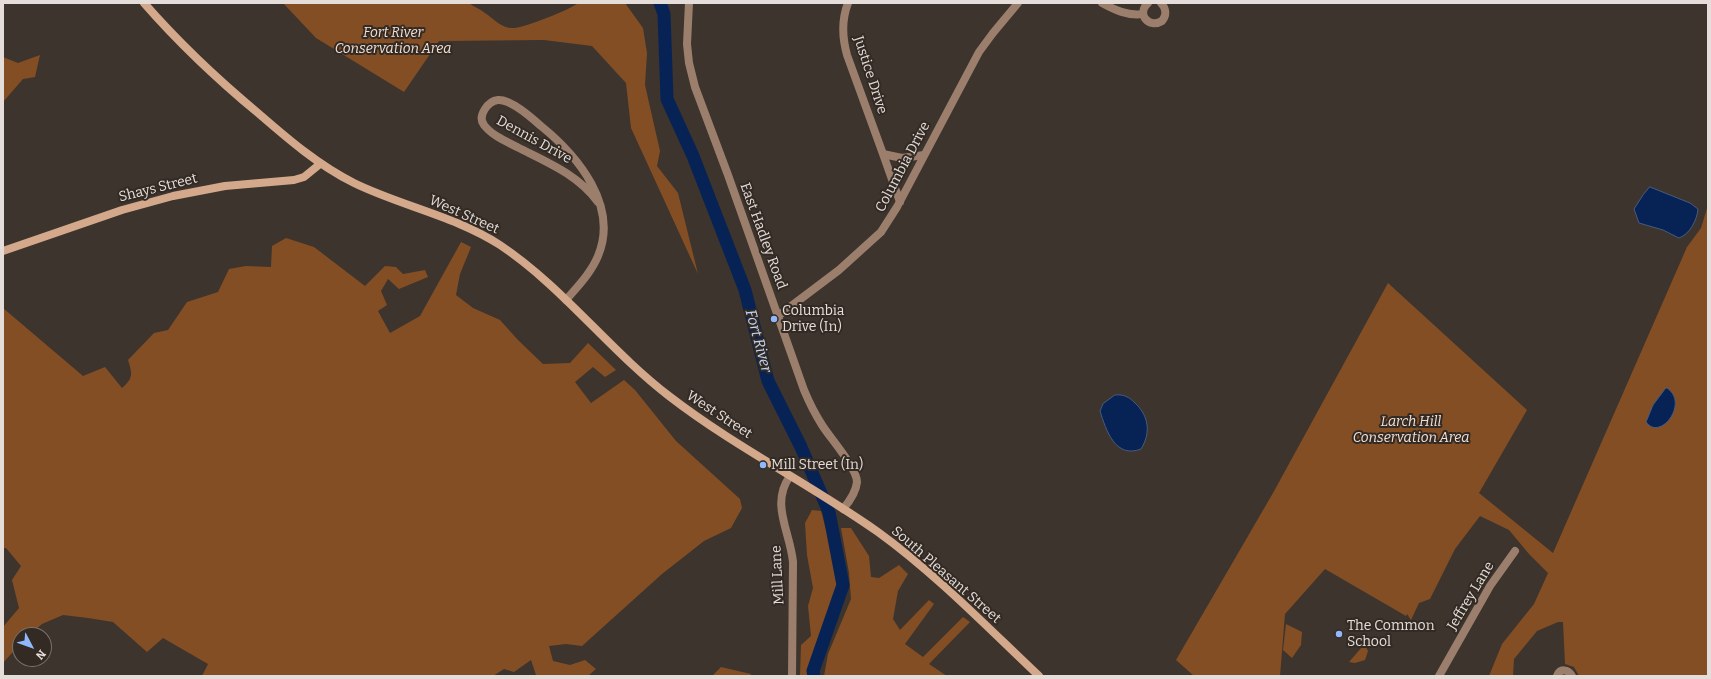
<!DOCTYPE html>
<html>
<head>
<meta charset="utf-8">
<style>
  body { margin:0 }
  #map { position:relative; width:1711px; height:679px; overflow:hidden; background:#3d342d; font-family:Bitter,serif }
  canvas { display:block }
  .frame { position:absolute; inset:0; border:4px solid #e4ddd9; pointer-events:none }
  .north { position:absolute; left:12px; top:627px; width:40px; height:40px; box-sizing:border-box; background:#332a24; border:1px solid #7a726c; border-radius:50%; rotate:131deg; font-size:11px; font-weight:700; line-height:16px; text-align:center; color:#e4ddd9 }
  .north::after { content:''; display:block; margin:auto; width:14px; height:18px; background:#90b8fd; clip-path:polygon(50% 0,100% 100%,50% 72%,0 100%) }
</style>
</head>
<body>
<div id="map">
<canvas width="1711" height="679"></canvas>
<div class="frame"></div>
<div class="north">N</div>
</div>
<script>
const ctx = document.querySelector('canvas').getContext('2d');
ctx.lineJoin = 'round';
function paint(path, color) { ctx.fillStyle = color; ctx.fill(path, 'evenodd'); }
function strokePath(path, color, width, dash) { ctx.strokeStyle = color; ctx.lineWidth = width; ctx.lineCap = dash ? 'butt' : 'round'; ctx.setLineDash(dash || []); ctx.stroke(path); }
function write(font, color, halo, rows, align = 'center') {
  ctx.font = font + ' Bitter,serif'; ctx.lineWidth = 4; ctx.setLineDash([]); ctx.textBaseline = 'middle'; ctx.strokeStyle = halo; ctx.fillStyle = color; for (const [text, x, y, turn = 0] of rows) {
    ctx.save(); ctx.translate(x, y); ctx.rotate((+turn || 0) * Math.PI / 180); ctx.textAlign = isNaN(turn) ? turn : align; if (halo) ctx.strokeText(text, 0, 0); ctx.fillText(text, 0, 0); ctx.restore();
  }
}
paint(new Path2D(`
  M 283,3 L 469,3 C 474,7 480,9 485,13 C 494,19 502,29 514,28 C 523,28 572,9 578,3 L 625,3 L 643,28 L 647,53 L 645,85 L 660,151 L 657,166 L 678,193 L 698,274 L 631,128 L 626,83 L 592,46 L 544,40 L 439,41 L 404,92 L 316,38 Z
  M 40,55 L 35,77 L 23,79 L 3,102 L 3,57 L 18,63 Z
  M 1708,205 L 1708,676 L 1579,676 L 1574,667 L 1565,664 L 1563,622 L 1558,622 L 1537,631 L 1514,659 L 1513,676 L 1489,676 L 1502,644 L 1534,604 L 1548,573 L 1529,554 L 1509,530 L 1480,516 L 1455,549 L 1430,599 L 1419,603 L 1411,620 L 1407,614 L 1406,616 L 1325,569 L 1285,614 L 1280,676 L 1194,676 L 1176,660 L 1273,493 L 1388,283 L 1527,410 L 1479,493 L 1553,553 L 1687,247 L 1701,228 Z
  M 286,238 L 314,247 L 365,286 L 385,266 L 396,267 L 403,274 L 425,270 L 428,277 L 399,289 L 388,279 L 381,291 L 387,305 L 378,311 L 390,333 L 420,316 L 461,242 L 471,247 L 460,274 L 456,295 L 473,308 L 500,320 L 518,340 L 543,364 L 570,363 L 588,343 L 616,370 L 605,377 L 593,367 L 575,382 L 591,403 L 624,380 L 635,390 L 676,441 L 740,499 L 742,508 L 731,528 L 704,541 L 662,574 L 582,646 L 566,644 L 549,646 L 553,661 L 570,665 L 585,660 L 596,669 L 588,676 L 539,676 L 536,675 L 531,660 L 514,672 L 504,669 L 493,676 L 202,676 L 208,664 L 163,638 L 147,652 L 113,622 L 88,618 L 63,615 L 42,624 L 29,635 L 20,635 L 20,644 L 3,663 L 3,627 L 19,608 L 12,580 L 21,566 L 6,548 L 3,548 L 3,308 L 83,376 L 105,367 L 122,388 C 134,378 132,373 128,360 L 154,333 L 168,330 L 187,302 L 218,292 L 229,269 L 246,266 L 271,267 L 272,246 Z
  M 812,510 L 821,511 L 841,585 L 823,634 L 810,676 L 800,676 L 801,645 L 811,636 L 808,606 L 813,588 L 807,555 L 805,523 Z
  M 841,528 L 851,528 L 869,556 L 871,577 L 879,578 L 899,565 L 908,574 L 898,591 L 893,619 L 900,630 L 929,600 L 934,604 L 905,644 L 923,657 L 963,617 L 970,622 L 929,664 L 947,676 L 824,676 L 828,654 L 851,599 L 849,573 Z
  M 1286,624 L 1302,632 L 1301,645 L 1292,658 L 1283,650 Z
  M 1362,647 L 1366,647 L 1368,651 L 1365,660 L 1355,663 L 1349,662 Z
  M 721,667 L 751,674 L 750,676 L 712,676 Z`), '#844e24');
const water = new Path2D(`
  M 1650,187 L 1690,203 L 1698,209 C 1697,220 1690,234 1679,238 L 1663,230 L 1639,223 L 1634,209 L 1643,195 Z
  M 1667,388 C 1690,403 1660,442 1646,422 L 1653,405 L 1665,389 Z
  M 1115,395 C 1124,394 1129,397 1135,403 C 1149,416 1151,433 1141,449 C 1115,459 1106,430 1100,411 L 1103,404 Z`);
paint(water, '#072355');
strokePath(water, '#495b7d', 1);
strokePath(new Path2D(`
  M 660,3 L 664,14 L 667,99 L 693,156 L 745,290 L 768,381 L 801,447 L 829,512 L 843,585 L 813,671 L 814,676`), '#072355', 13);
strokePath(new Path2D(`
  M 848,3 C 841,21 842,37 847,55 L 883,154 L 902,158 L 924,155
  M 1102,3 C 1115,10 1127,16 1143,14
  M 1148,3 C 1136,14 1149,29 1162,21 C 1167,15 1166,8 1161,3
  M 883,154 L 900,202
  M 566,300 C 577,287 591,273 598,256 C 619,206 578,156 541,126 C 532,118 511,99 498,100 C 488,101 477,116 484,125 C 492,136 508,142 519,148 C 549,163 578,175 598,202
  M 778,316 L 839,270 L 881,232 L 897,207 L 979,52 L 993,33 L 1018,3
  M 790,476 C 770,504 790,531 793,562 L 792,676
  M 1439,676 L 1490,586 L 1515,551
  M 1557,676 C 1560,668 1568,669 1572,676`), '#9b7f6c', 8);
strokePath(new Path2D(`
  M 689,3 L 687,44 L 689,63 L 695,87 L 728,175 L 804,390 C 809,402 815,414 822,425 C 830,438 857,468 857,482 C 856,492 849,502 843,509`), '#9b7f6c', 8);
strokePath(new Path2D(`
  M 144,3 C 179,43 217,79 258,113 C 288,139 318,165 354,183 C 401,206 455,216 500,245 C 563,287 609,350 669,396 C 735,447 810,484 878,532 C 936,574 987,627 1039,676
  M 3,251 L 122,210 L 173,196 L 225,186 L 294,180 L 304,177 L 320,164`), '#d4a88a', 8);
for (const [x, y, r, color] of [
  [774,319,4,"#90b8fd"],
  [763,465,4,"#90b8fd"],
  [1339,634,4,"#90b8fd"]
]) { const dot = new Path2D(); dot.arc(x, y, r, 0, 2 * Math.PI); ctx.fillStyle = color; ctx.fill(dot); strokePath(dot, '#332a24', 1.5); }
write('italic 14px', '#f2e0d4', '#332a24', [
  ["Fort River",393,33],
  ["Conservation Area",393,49],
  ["Larch Hill",1411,422],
  ["Conservation Area",1411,438]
]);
write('14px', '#e4ddd9', '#332a24', [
  ["Justice Drive",870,75,72],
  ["Dennis Drive",534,140,29],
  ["Columbia Drive",903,167,-62],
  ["Shays Street",158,188,-14],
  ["West Street",464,215,24],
  ["East Hadley Road",763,236,70],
  ["West Street",719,415,33],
  ["Mill Lane",778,575,-93],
  ["South Pleasant Street",946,575,41],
  ["Jeffrey Lane",1471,596,-59]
]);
write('14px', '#e4ddd9', '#332a24', [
  ["Columbia",782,311],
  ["Drive (In)",782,327],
  ["Mill Street (In)",771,465],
  ["The Common",1347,626],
  ["School",1347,642]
], 'left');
write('italic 15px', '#c3d7f8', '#332a24', [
  ["Fort River",758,341,75]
]);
</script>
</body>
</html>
